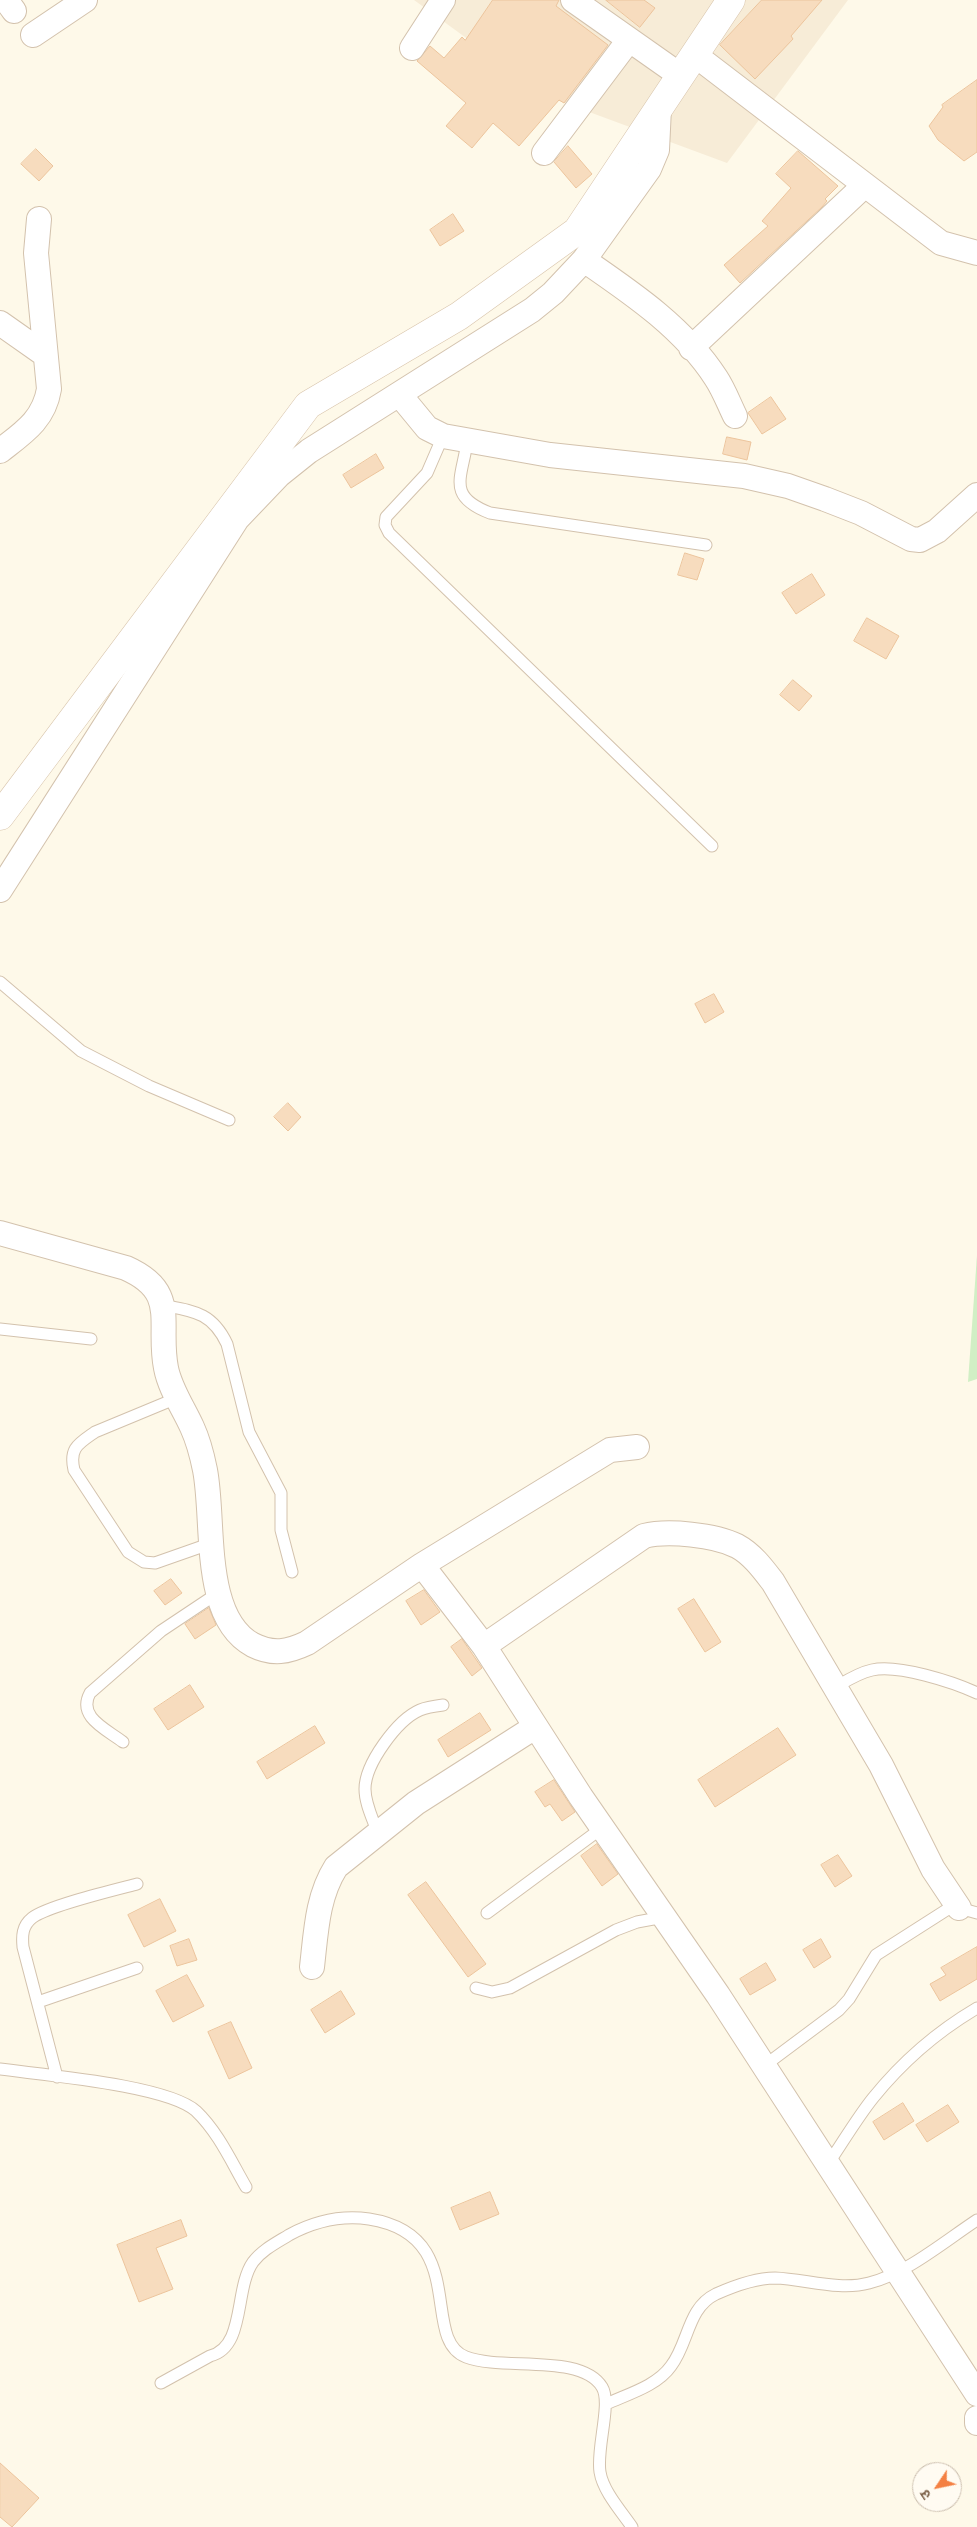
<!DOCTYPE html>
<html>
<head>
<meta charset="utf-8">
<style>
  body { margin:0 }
  #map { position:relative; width:977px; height:2527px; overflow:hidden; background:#fef9e9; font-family:Helvetica,"Noto Sans Devanagari",sans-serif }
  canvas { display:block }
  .north { position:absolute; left:912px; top:2462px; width:50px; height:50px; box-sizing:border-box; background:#fffbf2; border:1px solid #cbbeae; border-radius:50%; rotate:236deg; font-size:14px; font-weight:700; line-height:20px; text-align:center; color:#7d6249 }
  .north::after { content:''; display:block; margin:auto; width:18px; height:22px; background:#f48043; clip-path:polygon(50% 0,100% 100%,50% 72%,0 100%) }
</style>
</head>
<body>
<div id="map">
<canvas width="977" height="2527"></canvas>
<div class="north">उ</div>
</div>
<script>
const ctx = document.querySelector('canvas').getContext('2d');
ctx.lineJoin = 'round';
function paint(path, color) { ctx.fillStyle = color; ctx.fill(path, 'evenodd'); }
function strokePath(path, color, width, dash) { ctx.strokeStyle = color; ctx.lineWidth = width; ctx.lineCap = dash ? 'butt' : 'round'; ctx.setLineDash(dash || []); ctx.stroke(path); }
paint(new Path2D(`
  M 414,0 L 848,0 L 727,163 L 546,96 Z`), '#f7ecd7');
paint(new Path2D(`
  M 977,1255 L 977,1379 L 968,1382 Z`), '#d1efc5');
const building = new Path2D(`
  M 493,0 L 559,0 L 556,6 L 608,45 L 564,103 L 559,100 L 519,146 L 493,123 L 472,148 L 446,126 L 466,103 L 417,61 L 430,46 L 444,58 L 462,37 L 465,40 Z
  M 606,0 L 644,0 L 655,8 L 640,27 Z
  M 762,0 L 822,0 L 791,36 L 793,39 L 755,79 L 720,45 Z
  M 977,80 L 977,152 L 964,161 L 938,140 L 929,126 L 943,107 L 942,105 Z
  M 568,146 L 592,174 L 576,188 L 554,162 Z
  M 36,149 L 53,166 L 39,181 L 21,164 Z
  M 798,151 L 838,186 L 825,199 L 827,201 L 822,207 L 740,283 L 724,265 L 768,226 L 762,221 L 791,188 L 776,174 Z
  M 453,214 L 464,231 L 440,246 L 430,230 Z
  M 771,397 L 786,419 L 762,434 L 748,413 Z
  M 727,437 L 751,442 L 747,460 L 723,454 Z
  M 376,454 L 384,468 L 351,488 L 343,475 Z
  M 685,553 L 704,559 L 697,580 L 678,575 Z
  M 812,574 L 825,595 L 796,614 L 782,593 Z
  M 867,618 L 899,636 L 886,659 L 854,641 Z
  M 793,680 L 812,696 L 799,711 L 780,695 Z
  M 714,994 L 724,1012 L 705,1023 L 695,1004 Z
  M 288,1103 L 301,1117 L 288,1131 L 274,1117 Z
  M 171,1579 L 182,1593 L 165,1605 L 154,1591 Z
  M 424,1590 L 440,1612 L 421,1625 L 406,1601 Z
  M 694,1599 L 721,1642 L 705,1652 L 678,1609 Z
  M 209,1608 L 216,1625 L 195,1639 L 185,1624 Z
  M 462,1639 L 482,1668 L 472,1676 L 451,1647 Z
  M 190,1685 L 204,1707 L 168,1730 L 154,1709 Z
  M 480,1713 L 491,1730 L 448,1757 L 438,1740 Z
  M 315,1726 L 325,1743 L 267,1779 L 257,1762 Z
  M 778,1728 L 796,1755 L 715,1807 L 698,1780 Z
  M 554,1780 L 575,1812 L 562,1821 L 550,1804 L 545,1807 L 535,1792 Z
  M 597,1844 L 618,1874 L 602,1886 L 581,1856 Z
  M 838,1855 L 852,1876 L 835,1887 L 821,1865 Z
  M 426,1882 L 486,1964 L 468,1977 L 408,1895 Z
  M 160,1899 L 176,1931 L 144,1947 L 128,1915 Z
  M 189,1939 L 197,1960 L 177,1966 L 170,1946 Z
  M 821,1939 L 831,1957 L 814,1968 L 803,1950 Z
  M 977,1947 L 977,1979 L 940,2001 L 930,1984 L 946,1975 L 941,1968 Z
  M 766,1963 L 776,1980 L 750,1995 L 740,1979 Z
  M 187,1975 L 204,2006 L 173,2022 L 156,1991 Z
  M 341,1991 L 355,2014 L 325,2033 L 311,2010 Z
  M 231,2022 L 252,2068 L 229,2079 L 208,2032 Z
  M 903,2103 L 914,2121 L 884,2140 L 873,2122 Z
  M 948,2105 L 959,2122 L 927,2142 L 916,2125 Z
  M 490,2192 L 499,2214 L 460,2230 L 451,2208 Z
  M 181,2220 L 187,2236 L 156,2248 L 173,2289 L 139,2302 L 117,2245 Z
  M 0,2463 L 39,2498 L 12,2527 L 0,2517 Z`);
paint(building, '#f7dcbe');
strokePath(building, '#ecc49c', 1);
const lane = new Path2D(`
  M 443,436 L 427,473 L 386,517 L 385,525 L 389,533 L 712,846
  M 467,442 C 462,478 446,496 490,513 L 706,545
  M 0,982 L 81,1051 L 149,1086 L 229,1120
  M 162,1305 C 193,1311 212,1312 227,1344 L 249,1432 L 281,1493 L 281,1530 L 292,1572
  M 0,1329 L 91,1339
  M 177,1398 L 95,1432 C 78,1444 69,1448 74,1470 L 128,1552 L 144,1562 L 155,1563 L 212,1543
  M 834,1688 C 846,1681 858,1673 872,1670 C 898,1664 953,1682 977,1693
  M 123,1742 C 106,1729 77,1717 90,1693 L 161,1631 L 218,1593
  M 378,1834 C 373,1819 365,1804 365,1789 C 365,1764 397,1720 420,1710 C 427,1707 435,1706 443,1705
  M 487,1913 L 602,1828
  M 476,1988 L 492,1992 L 510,1988 L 616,1930 L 637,1922 L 664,1917
  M 38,2002 L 137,1968
  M 764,2066 L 839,2010 L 849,1999 L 876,1955 L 948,1909 L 959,1908 L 977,1913
  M 0,2069 C 43,2075 167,2085 196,2111 C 218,2132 231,2161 246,2187
  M 57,2077 L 23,1947 C 22,1936 22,1926 32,1918 C 47,1906 114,1890 137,1884
  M 828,2164 C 843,2142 857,2118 873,2098 C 902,2062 938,2031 977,2008
  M 161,2383 L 210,2356 C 246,2347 234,2289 253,2262 C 262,2250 276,2243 289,2235 C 313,2222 341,2215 369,2219 C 471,2235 419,2339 466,2357 C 502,2371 581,2353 602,2387 C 612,2403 596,2449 600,2472 C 603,2491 621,2511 632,2527
  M 606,2404 C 628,2394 657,2386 671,2366 C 689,2343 687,2308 716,2294 C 734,2286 755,2278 775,2278 C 805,2279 839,2291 869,2283 C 906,2274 945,2241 977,2220`);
const street = new Path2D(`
  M 6,0 L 14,11
  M 573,0 L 681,76
  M 33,35 L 85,0
  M 412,48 L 443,0
  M 695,55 L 941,243 L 977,253
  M 544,153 L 629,40
  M 584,260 C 632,293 684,328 716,378 C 724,390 729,404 735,416
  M 0,323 L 44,354
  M 691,348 L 865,185
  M 399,394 L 427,428 L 443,436 L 550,455 L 744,476 L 788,486 L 825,499 L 861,513 L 911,539 L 920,540 L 937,531 L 977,495
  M 0,451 C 23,433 44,420 49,389 L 36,253 L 39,219
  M 0,890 L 237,519 L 279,475 L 309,451 L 532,310 L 553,293 L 584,260 L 649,169 L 657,150 L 659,108
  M 0,1233 L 126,1268 C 180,1292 157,1323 166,1368 C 170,1389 183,1407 192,1427 C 198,1440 202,1455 205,1470 C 215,1521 201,1617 253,1645 C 273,1655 288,1652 307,1643 L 422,1565 L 484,1646 L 581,1797 L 718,1995 L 977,2394
  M 422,1565 L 610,1450 L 637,1447
  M 484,1646 L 644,1536 C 668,1530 715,1535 737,1546 C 752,1554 763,1569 773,1582 L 881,1765 L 933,1869 L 959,1908
  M 312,1967 C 316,1932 317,1897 336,1867 L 416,1803 L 535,1727
  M 977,2418 L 977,2423`);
const secondary = new Path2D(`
  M 0,816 L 308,405 L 459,316 L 577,231 L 731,0`);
strokePath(lane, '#d3c2ad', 13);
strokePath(street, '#d3c2ad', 26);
strokePath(secondary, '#d7c3aa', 29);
strokePath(lane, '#fff', 11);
strokePath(street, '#fff', 24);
strokePath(secondary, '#fff', 28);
</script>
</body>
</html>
